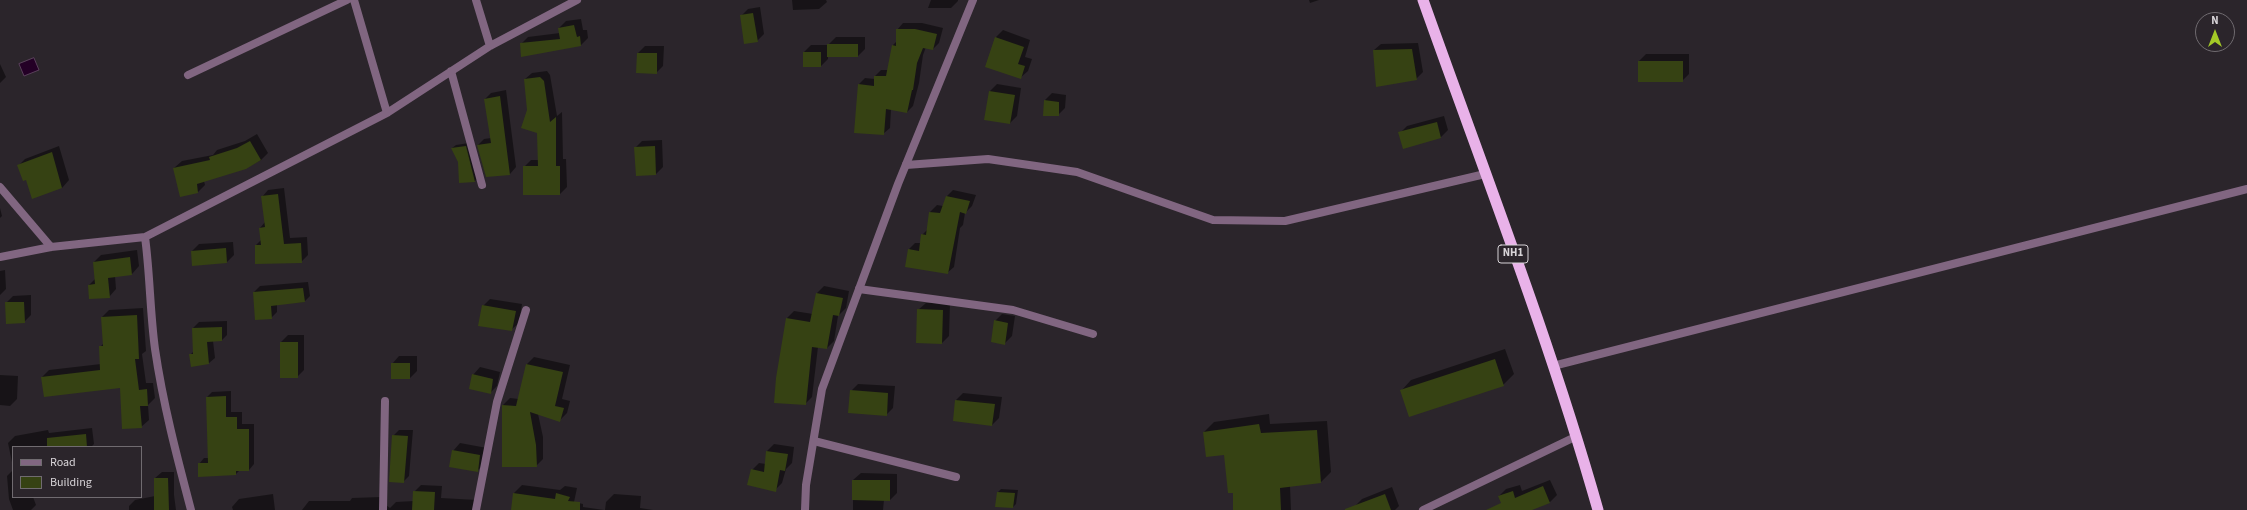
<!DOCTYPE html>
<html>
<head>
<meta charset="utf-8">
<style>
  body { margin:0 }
  #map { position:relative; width:2247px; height:510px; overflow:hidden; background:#2b252b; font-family:"Source Sans 3",sans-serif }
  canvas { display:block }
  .legend { position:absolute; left:12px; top:446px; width:130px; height:52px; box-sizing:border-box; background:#2b252b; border:1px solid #706b70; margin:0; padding:5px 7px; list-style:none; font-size:12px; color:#d8d4d8 }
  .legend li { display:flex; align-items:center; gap:8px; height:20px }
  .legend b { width:20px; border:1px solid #706b70 }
  .north { position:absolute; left:2195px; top:12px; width:40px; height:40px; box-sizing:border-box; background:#2b252b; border:1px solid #706b70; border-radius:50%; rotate:0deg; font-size:11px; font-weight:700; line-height:16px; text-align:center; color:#d8d4d8 }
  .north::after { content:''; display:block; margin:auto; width:14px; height:18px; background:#a3c927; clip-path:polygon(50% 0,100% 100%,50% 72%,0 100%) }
</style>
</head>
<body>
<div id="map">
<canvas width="2247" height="510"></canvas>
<ul class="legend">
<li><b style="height:5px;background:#816681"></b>Road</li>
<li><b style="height:11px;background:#364213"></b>Building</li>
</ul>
<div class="north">N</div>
</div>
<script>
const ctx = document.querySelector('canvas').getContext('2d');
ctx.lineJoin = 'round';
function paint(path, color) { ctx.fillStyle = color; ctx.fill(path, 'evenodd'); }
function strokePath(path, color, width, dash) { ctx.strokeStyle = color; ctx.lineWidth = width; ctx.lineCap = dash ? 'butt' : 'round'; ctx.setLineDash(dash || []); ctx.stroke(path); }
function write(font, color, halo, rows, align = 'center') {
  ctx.font = font + ' "Source Sans 3",sans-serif'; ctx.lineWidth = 3; ctx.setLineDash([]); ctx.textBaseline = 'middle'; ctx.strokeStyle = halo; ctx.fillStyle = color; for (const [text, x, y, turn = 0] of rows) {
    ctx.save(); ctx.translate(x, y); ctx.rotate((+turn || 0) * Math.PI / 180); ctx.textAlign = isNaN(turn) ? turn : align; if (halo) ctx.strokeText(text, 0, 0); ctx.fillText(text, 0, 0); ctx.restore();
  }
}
const water = new Path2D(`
  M 34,58 L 39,70 L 24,76 L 19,64 Z`);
paint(water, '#240026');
strokePath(water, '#5a405b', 1);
paint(new Path2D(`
  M 792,0 L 826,0 L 827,2 L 819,9 L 793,10 Z
  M 931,0 L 958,0 L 958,1 L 951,8 L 928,8 Z
  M 1309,0 L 1319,0 L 1310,3 Z
  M 760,7 L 764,34 L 757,41 L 741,16 L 748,9 Z
  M 581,19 L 583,30 L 587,30 L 588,38 L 581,45 L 521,44 L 528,37 L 560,33 L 559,28 L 566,21 Z
  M 903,23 L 922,23 L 943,28 L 939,43 L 933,49 L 926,47 L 923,55 L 919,83 L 913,106 L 907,112 L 891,109 L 890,128 L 883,134 L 859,84 L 865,78 L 875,79 L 875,76 L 881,70 L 889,70 L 893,45 L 897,41 L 897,30 Z
  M 1003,30 L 1030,40 L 1025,57 L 1032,59 L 1028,71 L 1020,78 L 996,37 Z
  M 836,37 L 865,37 L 865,49 L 858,56 L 828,56 L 828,59 L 821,66 L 804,66 L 804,52 L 811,45 L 828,45 Z
  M 1418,43 L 1423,72 L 1416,79 L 1374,50 L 1381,44 Z
  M 645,46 L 664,46 L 663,66 L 656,73 L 637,72 L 638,53 Z
  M 1646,54 L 1689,54 L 1689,74 L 1682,81 L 1639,61 Z
  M 0,64 L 6,77 L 0,83 Z
  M 547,71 L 550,75 L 557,116 L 562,112 L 563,159 L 566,159 L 567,187 L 560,194 L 524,167 L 531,160 L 538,160 L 538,133 L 528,110 L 525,79 L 532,73 Z
  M 997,84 L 1021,88 L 1017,116 L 1010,123 L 990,91 Z
  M 506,90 L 516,167 L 510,174 L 486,176 L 478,145 L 484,139 L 491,138 L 485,99 L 491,93 Z
  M 1052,93 L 1066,95 L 1065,108 L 1058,115 L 1045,100 Z
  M 1444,116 L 1448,130 L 1441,137 L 1400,133 L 1407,126 Z
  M 257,134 L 268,153 L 261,160 L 246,168 L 204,181 L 205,185 L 198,192 L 174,168 L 182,161 L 213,155 L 217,150 L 245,141 Z
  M 662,140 L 663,167 L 656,174 L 635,148 L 642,141 Z
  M 469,143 L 478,178 L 475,181 L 460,182 L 459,161 L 452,148 L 456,145 Z
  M 59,146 L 69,180 L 62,188 L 27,179 L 18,166 L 25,159 Z
  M 284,188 L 290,238 L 307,237 L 308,255 L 301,262 L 256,245 L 261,240 L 260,228 L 265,222 L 262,197 L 268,190 Z
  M 953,190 L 976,195 L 972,206 L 965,213 L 963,225 L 960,228 L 954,267 L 947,273 L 909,249 L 915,243 L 921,243 L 922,235 L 928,229 L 930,212 L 937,205 L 943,206 L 947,196 Z
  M 0,208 L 2,216 L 0,218 Z
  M 233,242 L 234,255 L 227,262 L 193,265 L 192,251 L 199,244 Z
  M 137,250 L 139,266 L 132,274 L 115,276 L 116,289 L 109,297 L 89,285 L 96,278 L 94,262 L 101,255 Z
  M 5,270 L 6,289 L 0,295 L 0,271 Z
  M 308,282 L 310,296 L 304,302 L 277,304 L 277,312 L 271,318 L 254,292 L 260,286 Z
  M 824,286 L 849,291 L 846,308 L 838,316 L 834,341 L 827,348 L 818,347 L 812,397 L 805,404 L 777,378 L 787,318 L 794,311 L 813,314 L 817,293 Z
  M 31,295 L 31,315 L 24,322 L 6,303 L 13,296 Z
  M 490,299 L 522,304 L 519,323 L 511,330 L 483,306 Z
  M 926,303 L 950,303 L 949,336 L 942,343 L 918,310 Z
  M 143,308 L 146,351 L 142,354 L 146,383 L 153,383 L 155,398 L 148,405 L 149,420 L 141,427 L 121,387 L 42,377 L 49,370 L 101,364 L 100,347 L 104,343 L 102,317 L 109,310 Z
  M 1002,314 L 1015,316 L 1012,336 L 1005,343 L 995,321 Z
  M 227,321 L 227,335 L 222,340 L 213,341 L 215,358 L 209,363 L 192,366 L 190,355 L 194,351 L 193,328 L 199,322 Z
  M 288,335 L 304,335 L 304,370 L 297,377 L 281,342 Z
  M 1505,349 L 1514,374 L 1503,385 L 1401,391 L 1411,380 Z
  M 399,356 L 417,356 L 417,371 L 410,378 L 392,364 Z
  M 534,357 L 570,365 L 562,399 L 570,401 L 567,413 L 560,420 L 538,414 L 543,437 L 543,459 L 536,466 L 503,466 L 503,405 L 510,398 L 519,399 L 527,364 Z
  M 480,367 L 500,372 L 497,386 L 490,393 L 473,375 Z
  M 0,375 L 18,376 L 17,399 L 10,406 L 0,405 Z
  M 858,384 L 895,386 L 893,408 L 886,415 L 851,391 Z
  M 231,391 L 231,412 L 242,412 L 242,424 L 254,424 L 254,464 L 249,470 L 240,470 L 236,474 L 199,464 L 204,458 L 209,458 L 207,397 L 212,392 Z
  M 963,393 L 1002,397 L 999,418 L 992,425 L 956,400 Z
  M 1269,414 L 1270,424 L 1327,421 L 1331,472 L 1321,482 L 1290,486 L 1291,510 L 1234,510 L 1233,492 L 1225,453 L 1204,432 L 1214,422 Z
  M 92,428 L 94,444 L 91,447 L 13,447 L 13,467 L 8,443 L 15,436 L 48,430 L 49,433 Z
  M 399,430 L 413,430 L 409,476 L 403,482 L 393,436 Z
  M 460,443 L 487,448 L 484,464 L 477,471 L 453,451 Z
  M 774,444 L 794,447 L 792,463 L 786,469 L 782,483 L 775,490 L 752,470 L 759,463 L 766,464 L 767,451 Z
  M 13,470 L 13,497 L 33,497 L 36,505 L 31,510 L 13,510 L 9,499 L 7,476 Z
  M 162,472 L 174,472 L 174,495 L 176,510 L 129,510 L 129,506 L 135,500 L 155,496 L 155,478 Z
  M 861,473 L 897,474 L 897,493 L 890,500 L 884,500 L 883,510 L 853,510 L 853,480 Z
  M 1550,480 L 1557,495 L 1550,502 L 1526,510 L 1504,510 L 1499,496 L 1506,489 L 1520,485 L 1522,491 Z
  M 421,485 L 442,486 L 441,498 L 477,500 L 476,510 L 302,510 L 309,501 L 350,501 L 352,498 L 381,497 L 382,502 L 390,508 L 396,502 L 414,501 L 414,492 Z
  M 522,485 L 560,490 L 565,486 L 577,488 L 574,502 L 583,504 L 583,507 L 604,510 L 512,510 L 514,493 Z
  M 1392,487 L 1399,506 L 1395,510 L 1356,510 L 1355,506 L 1362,499 Z
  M 1001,489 L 1018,490 L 1016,504 L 1013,507 L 998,492 Z
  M 273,494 L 275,510 L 233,510 L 232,507 L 239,499 Z
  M 614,494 L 641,496 L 640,508 L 653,510 L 605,510 L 606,502 Z`), '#0007');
paint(new Path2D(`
  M 753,13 L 758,42 L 744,44 L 740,15 Z
  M 574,25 L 577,37 L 580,36 L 581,46 L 521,57 L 520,43 L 560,39 L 558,28 Z
  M 896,29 L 915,29 L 937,34 L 933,50 L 923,48 L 917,63 L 913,90 L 912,90 L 907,113 L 886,109 L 884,135 L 854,133 L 858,84 L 874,86 L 874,76 L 886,76 L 892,45 L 896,46 Z
  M 995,37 L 1024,47 L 1018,64 L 1025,66 L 1021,79 L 985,67 Z
  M 827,44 L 858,44 L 858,57 L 827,57 Z
  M 1412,49 L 1417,80 L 1376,87 L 1373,50 Z
  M 803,52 L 821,52 L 821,67 L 803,67 Z
  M 637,53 L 657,53 L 657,74 L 636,73 Z
  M 1638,61 L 1683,61 L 1683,82 L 1638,82 Z
  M 540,77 L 544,81 L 550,122 L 556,117 L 556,166 L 560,166 L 560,195 L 523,195 L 523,166 L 538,166 L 537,133 L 521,128 L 527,110 L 524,79 Z
  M 989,91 L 1015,95 L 1010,124 L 984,120 Z
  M 500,96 L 510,175 L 486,177 L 477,145 L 491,143 L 484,99 Z
  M 1044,100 L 1059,102 L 1059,116 L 1043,116 Z
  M 1437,122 L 1441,138 L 1403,149 L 1398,132 Z
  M 250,141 L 261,160 L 246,169 L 197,184 L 198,193 L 180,197 L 173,168 L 210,160 L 209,157 L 237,148 Z
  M 466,146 L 475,182 L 459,183 L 458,162 L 451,148 Z
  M 655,146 L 656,175 L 636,176 L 634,147 Z
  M 52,152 L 62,188 L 32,199 L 26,180 L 23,181 L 17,165 Z
  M 278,194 L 284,244 L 301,243 L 302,263 L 255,264 L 255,245 L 261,245 L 259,228 L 265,227 L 261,196 Z
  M 946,196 L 970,201 L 966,214 L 960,212 L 948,274 L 905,267 L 908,249 L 919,251 L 921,234 L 926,235 L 929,212 L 940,213 Z
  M 226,248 L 227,263 L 192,266 L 191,251 Z
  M 130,257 L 132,275 L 108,278 L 110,298 L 89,299 L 88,285 L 95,284 L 93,262 Z
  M 303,288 L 305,302 L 271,306 L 272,319 L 255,320 L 253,292 Z
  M 816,293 L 843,298 L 839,316 L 833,315 L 827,349 L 812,347 L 806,405 L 774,403 L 776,378 L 786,318 L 810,322 Z
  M 5,302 L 24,302 L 25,323 L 6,324 Z
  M 482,305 L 516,311 L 512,331 L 478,326 Z
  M 917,309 L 943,310 L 942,344 L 916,343 Z
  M 137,315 L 139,359 L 135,359 L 139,390 L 147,389 L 148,406 L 140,406 L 142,428 L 122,429 L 120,388 L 44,397 L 41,377 L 100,370 L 99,346 L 103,346 L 101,317 Z
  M 994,320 L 1008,323 L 1005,345 L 991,342 Z
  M 222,327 L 222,341 L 207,342 L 209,364 L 191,367 L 189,354 L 193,354 L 192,328 Z
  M 280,342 L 298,342 L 298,378 L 280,378 Z
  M 1495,359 L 1504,386 L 1409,417 L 1400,390 Z
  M 391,363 L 410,363 L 410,379 L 391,379 Z
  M 526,364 L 563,372 L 555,406 L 564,408 L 560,422 L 530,412 L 536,445 L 537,467 L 502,467 L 502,405 L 516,406 Z
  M 472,374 L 493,379 L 491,394 L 469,389 Z
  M 850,390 L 888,393 L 887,416 L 848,413 Z
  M 226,396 L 226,417 L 237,417 L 237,429 L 249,429 L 249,471 L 236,471 L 236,475 L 198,477 L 198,463 L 208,463 L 206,397 Z
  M 955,400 L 995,404 L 992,426 L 953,421 Z
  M 1259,424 L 1261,433 L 1317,430 L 1321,483 L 1280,488 L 1281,510 L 1233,510 L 1233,493 L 1228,493 L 1224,455 L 1206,457 L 1203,432 Z
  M 86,434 L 87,447 L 47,447 L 47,438 Z
  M 392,435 L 408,436 L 404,483 L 389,482 Z
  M 452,450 L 480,455 L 478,472 L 449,467 Z
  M 766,451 L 788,454 L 785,471 L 780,470 L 776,492 L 747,485 L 751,469 L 764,472 Z
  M 154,478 L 168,478 L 169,510 L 154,510 Z
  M 852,480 L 890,480 L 890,501 L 852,500 Z
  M 1543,486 L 1550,503 L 1532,510 L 1486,510 L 1501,503 L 1498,496 L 1513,491 L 1515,498 Z
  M 413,491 L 435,492 L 434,510 L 412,510 Z
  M 997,492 L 1015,493 L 1013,508 L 995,507 Z
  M 513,493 L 555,499 L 556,493 L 570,497 L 568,501 L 580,502 L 580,510 L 511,510 Z
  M 1385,494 L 1391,510 L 1345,510 L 1345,509 Z`), '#364213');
strokePath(new Path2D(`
  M 354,0 L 387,113
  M 476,0 L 490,46
  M 451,71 L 482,185
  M 188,75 L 347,0
  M 906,165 L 988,159 L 1077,172 L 1213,220 L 1285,221 L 1485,174
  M 0,187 L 51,247
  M 145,237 C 150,274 150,312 155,349 C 163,404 177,457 191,510
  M 0,257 L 51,247 L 145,237 L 387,113 L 490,46 L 577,0
  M 859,289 L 1013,310 L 1093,334
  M 1553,366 L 2247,189
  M 814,441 L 956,477
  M 383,510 L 385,401
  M 476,510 L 497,402 L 526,310
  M 1423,510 L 1577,436`), '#816681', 8);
strokePath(new Path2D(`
  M 805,510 L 806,485 L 822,389 L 898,184 L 973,0`), '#816681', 8);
strokePath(new Path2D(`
  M 1423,0 C 1483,169 1549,337 1598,510`), '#e9b2e9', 11);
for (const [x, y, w] of [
  [1513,254,30]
]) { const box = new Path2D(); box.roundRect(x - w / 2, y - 9, w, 18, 3); ctx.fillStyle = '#2b252b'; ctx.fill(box); strokePath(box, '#d8d4d8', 1); }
write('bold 11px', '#d8d4d8', null, [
  ["NH1",1513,254]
]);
</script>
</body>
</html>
